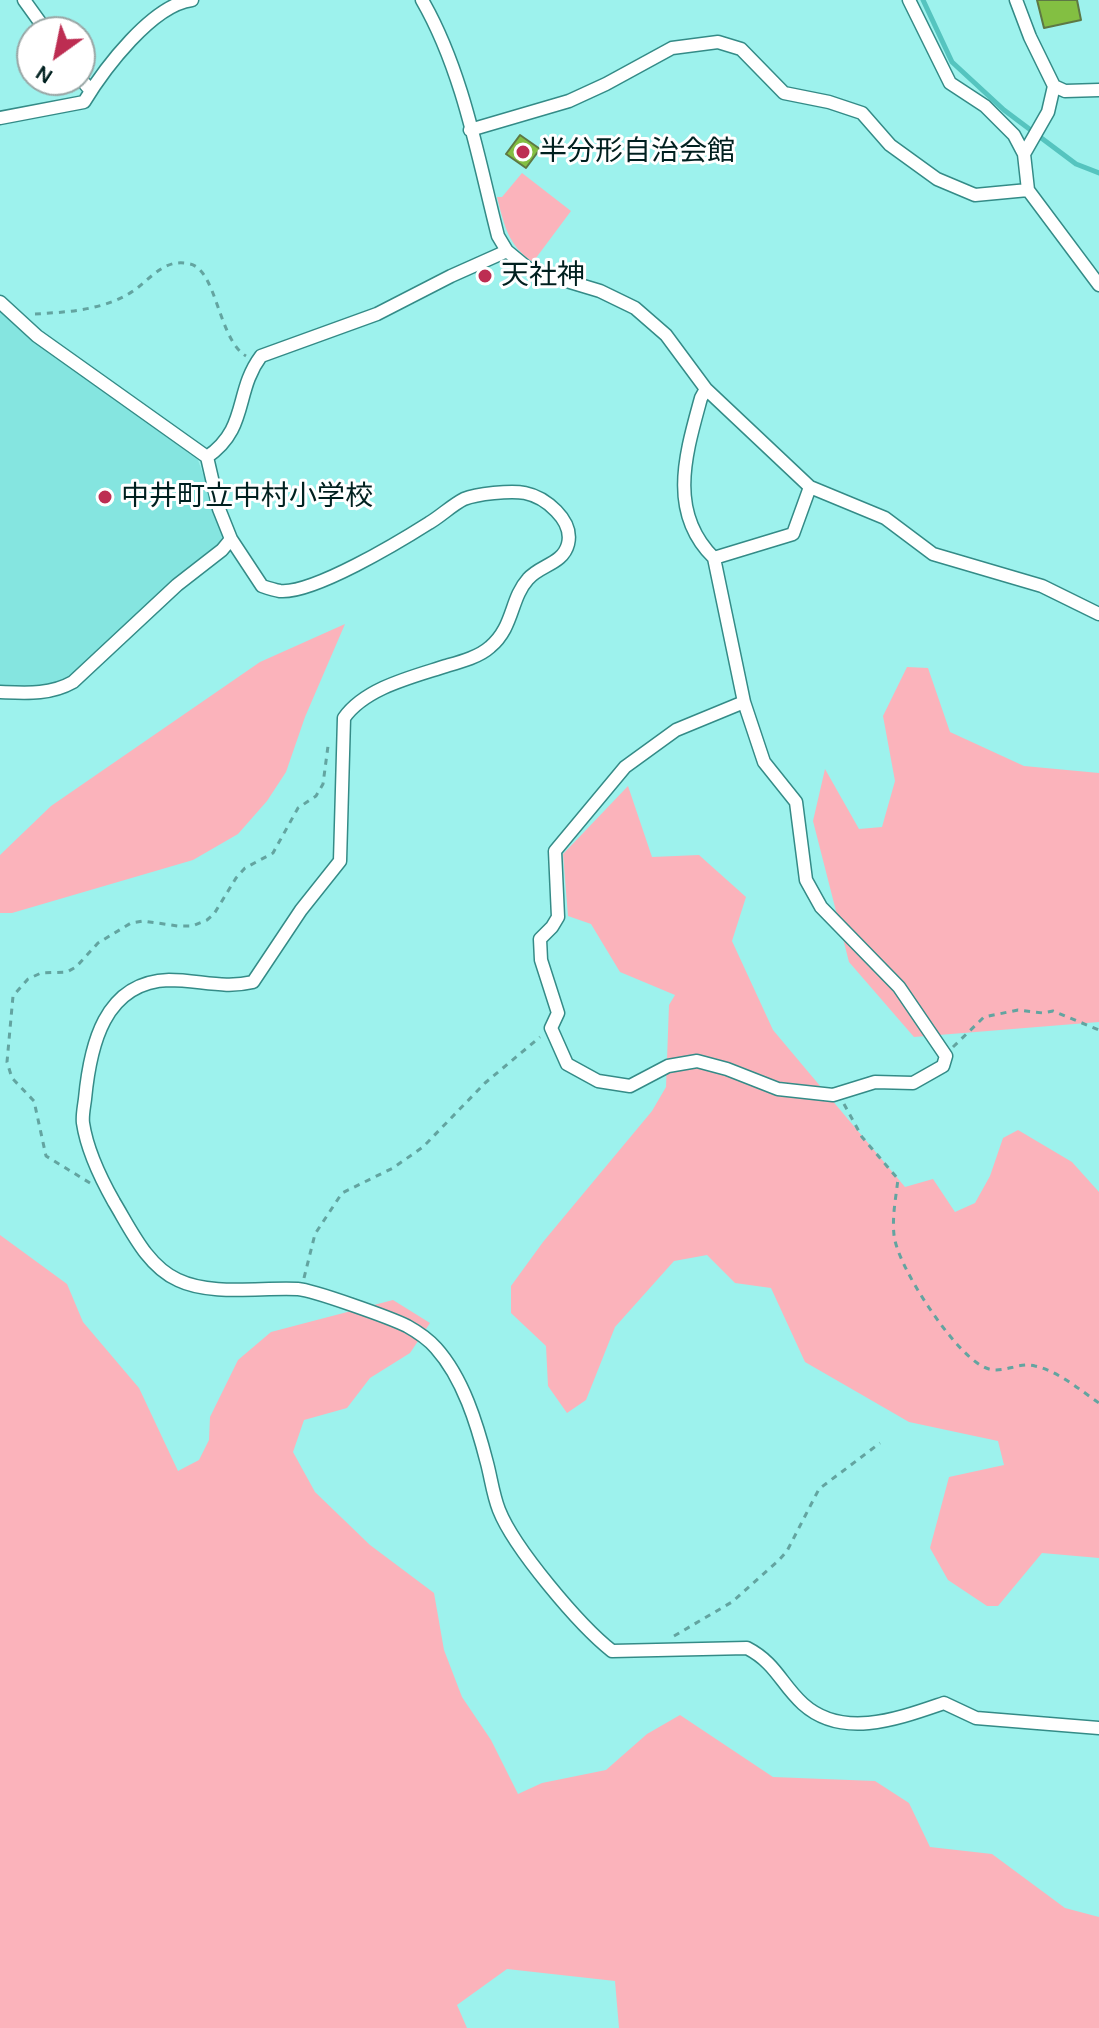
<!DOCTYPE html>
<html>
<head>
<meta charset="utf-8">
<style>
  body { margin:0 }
  #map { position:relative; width:1099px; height:2028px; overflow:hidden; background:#9df2ed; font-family:Karla,sans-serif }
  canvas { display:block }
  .north { position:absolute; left:16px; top:16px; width:80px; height:80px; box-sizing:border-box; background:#fff; border:2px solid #99a6a5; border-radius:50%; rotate:213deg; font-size:22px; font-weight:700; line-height:32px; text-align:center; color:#00201f }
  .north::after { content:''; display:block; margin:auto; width:28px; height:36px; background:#bd2d52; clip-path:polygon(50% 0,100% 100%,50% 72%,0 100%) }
</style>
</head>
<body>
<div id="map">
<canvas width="1099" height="2028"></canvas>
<div class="north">N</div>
</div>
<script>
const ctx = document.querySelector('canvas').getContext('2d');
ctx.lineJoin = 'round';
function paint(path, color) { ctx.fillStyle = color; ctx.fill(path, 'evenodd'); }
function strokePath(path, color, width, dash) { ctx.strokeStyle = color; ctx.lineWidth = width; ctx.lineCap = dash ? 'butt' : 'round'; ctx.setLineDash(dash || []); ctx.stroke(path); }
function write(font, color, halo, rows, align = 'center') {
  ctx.font = font + ' Karla,"Noto Sans JP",sans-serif'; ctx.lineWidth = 6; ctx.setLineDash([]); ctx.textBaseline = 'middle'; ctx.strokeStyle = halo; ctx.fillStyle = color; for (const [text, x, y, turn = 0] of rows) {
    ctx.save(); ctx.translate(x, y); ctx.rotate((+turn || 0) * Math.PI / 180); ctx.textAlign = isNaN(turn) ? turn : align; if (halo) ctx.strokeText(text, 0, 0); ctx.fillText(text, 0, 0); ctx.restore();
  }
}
paint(new Path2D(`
  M 0,308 L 17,327 L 198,460 L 224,534 L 218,544 L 177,577 L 78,669 L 60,683 L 40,687 L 0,686 Z`), '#85e5e0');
paint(new Path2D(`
  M 522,173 L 571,211 L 533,262 C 508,246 504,224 497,197 L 502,197 Z
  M 345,624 L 305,717 L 286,772 L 267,801 L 238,834 L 193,860 L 12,913 L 0,913 L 0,855 L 51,806 L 260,662 Z
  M 907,667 L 928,668 L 950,732 L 1024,766 L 1099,773 L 1099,1022 L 914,1037 L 849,962 L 813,821 L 825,769 L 859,829 L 882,827 L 895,781 L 883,716 Z
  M 628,786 L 652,857 L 699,855 L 746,897 L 732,941 L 773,1030 L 905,1187 L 933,1179 L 955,1212 L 975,1203 L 990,1176 L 1003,1138 L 1018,1130 L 1072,1162 L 1099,1192 L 1099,1558 L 1042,1553 L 998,1606 L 987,1606 L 948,1580 L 930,1548 L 949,1477 L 1004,1465 L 998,1441 L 909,1422 L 805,1362 L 771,1288 L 735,1283 L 707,1255 L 674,1261 L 615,1327 L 586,1400 L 567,1413 L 548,1386 L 546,1346 L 511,1313 L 511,1286 L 543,1242 L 652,1111 L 666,1087 L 669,1005 L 675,995 L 620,972 L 591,924 L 568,916 L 563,854 Z
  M 0,1235 L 67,1284 L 83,1322 L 139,1388 L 178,1471 L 199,1460 L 209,1440 L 210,1417 L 238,1360 L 271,1332 L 393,1300 L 430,1323 L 410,1353 L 370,1378 L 347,1408 L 304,1420 L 293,1452 L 315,1492 L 370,1545 L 434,1593 L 444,1650 L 462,1697 L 491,1740 L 518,1794 L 542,1783 L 606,1770 L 647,1734 L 680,1715 L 773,1777 L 875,1781 L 909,1803 L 930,1847 L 992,1854 L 1065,1908 L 1099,1917 L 1099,2028 L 619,2028 L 615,1981 L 507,1969 L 457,2005 L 467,2028 L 0,2028 Z`), '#fbb3bb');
strokePath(new Path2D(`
  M 923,0 L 952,62 L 1004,110 L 1076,164 L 1099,173`), '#55c4bf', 5);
const building = new Path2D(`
  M 1037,0 L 1077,0 L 1081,20 L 1044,28 Z
  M 520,135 L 540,149 L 526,168 L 506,154 Z`);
paint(building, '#83bf42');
strokePath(building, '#5d7844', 2);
const street = new Path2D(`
  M 24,0 L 47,32
  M 422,0 C 463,71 478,158 498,236 L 507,251 L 530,270 L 600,291 L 635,308 L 666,335 L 706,389 L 810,487 L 885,518 L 933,554 L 1042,586 L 1099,614
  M 909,0 L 950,83 L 985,106 L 1014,135 L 1024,154
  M 1016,0 L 1030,37 L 1054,86 L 1048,112 L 1024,154 L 1028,190 L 1099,285
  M 80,78 L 91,91
  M 1054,86 L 1065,91 L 1099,90
  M 0,118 L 84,102 C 104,69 152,5 192,0
  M 470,130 L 569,101 L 606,84 L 672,48 L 718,42 L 741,49 L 784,93 L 829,102 L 862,113 L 890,145 L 937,179 L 975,195 L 1028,190
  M 0,302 L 37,336 L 207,457 L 219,509 L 231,539 L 262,586 C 268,588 274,590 280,591 C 313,594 399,542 429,523 C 441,516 452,505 464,499 C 476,494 511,490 525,493 C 545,497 574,520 568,544 C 563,564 540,565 528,579 C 510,599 514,627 490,647 C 479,657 460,662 446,666 C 412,677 365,688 344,718 L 340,861 L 301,910 L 253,982 C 224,989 199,980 169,980 C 104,982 90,1046 85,1099 C 84,1107 82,1116 83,1123 C 87,1150 101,1179 114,1202 C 131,1230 147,1266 178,1280 C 211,1296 262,1287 298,1289 C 313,1290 391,1318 407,1326 C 416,1331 429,1340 436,1348 C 463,1378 477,1424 487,1463 C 491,1478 493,1495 499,1510 C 514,1548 579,1625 612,1651 L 747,1648 C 776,1663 781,1684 803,1704 C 843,1740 900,1718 944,1703 L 976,1718 L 1099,1728
  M 706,389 L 701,398 C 686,453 667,512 714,558 L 744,702 L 764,762 L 796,802 L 806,880 L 821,907 L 899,987 L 946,1056 L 943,1066 L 913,1083 L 875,1082 L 833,1095 L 778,1089 L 727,1069 L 697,1061 L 668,1066 L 630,1086 L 598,1081 L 567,1064 L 551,1028 L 558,1013 L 541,960 L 540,939 L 552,927 L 558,917 L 555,851 L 625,767 L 676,730 L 744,702
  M 207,457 C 249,428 234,392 261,356 L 377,314 L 451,276 L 507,251
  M 714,558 L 793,534 L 810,487
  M 0,692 C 26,693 50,695 73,682 L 177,585 L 222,550 L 231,539`);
strokePath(street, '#348b87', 15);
strokePath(new Path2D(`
  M 35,314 C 69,312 107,310 136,289 C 153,276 166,258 190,264 C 217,270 218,339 246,356
  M 953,1047 L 984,1017 L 1018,1010 L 1043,1013 L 1053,1011 L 1099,1030
  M 844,1104 L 862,1137 L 898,1179 C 896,1197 892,1216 894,1235 C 897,1266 953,1351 982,1366 C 1000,1377 1017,1361 1035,1366 C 1058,1371 1080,1390 1099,1403
  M 90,1183 L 46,1156 L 34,1101 L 12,1078 L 7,1062 L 13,996 L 28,979 L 41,973 L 67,972 L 76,967 L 98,943 L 131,923 L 143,921 L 178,926 L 192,926 L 207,920 L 214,914 L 236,878 L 245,868 L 273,853 L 298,808 L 316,796 L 323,784 L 328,746
  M 304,1278 L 315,1234 L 342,1193 L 393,1168 L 423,1147 L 485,1083 L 540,1037
  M 674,1636 L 732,1602 L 779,1560 L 787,1551 L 819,1489 L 880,1443`), '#63a4a0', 3, [6, 6]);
strokePath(street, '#fff', 12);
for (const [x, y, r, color] of [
  [523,152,8,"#bd2d52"],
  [485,276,8,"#bd2d52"],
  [105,497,8,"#bd2d52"]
]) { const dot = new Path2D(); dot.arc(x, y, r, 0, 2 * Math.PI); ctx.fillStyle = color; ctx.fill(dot); strokePath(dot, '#fff', 3); }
write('28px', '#00201f', '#fff', [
  ["半分形自治会館",539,152],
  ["天社神",501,276],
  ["中井町立中村小学校",121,497]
], 'left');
</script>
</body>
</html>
